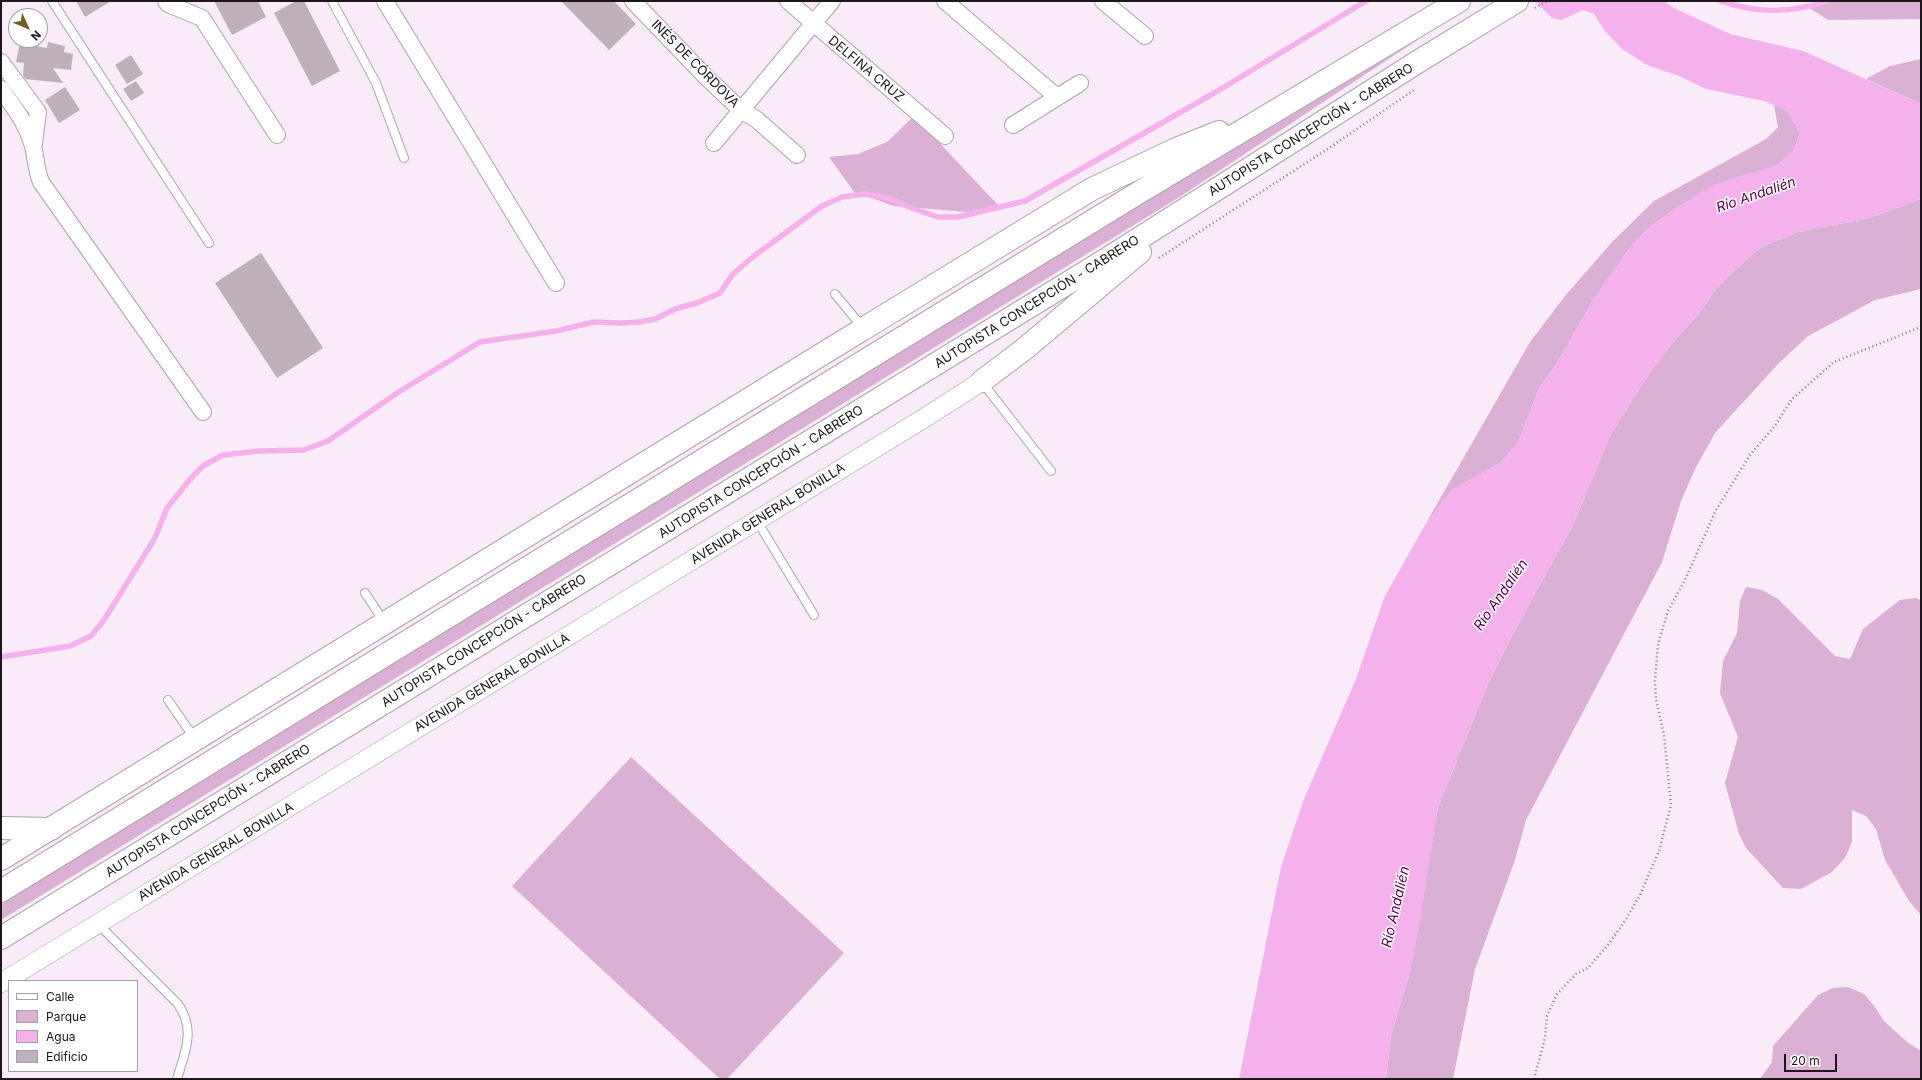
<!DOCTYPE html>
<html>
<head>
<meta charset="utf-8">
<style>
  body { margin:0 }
  #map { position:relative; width:1922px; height:1080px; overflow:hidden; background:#f9ebf7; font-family:Inter,sans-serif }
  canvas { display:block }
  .frame { position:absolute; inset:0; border:2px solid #1a161a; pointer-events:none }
  .legend { position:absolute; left:8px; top:980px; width:130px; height:92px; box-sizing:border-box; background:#fff; border:1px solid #a3a2a3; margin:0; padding:5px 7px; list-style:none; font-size:12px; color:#1a161a }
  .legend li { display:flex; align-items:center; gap:8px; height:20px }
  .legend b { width:20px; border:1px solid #a3a2a3 }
  .north { position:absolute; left:8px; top:8px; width:40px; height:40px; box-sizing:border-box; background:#fff; border:1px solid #a3a2a3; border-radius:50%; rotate:134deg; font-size:11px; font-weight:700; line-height:16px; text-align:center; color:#1a161a }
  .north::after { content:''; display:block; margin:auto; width:14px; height:18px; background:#6d602d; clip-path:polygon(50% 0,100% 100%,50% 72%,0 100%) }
  .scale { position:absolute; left:1784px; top:1054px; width:53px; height:18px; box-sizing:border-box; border:2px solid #1a161a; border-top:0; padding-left:5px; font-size:12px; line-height:14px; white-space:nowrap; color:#1a161a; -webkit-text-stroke:3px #fff; paint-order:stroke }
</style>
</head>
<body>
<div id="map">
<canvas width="1922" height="1080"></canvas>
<div class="frame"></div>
<ul class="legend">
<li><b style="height:5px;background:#fff"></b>Calle</li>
<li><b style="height:11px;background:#dab1d4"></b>Parque</li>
<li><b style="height:11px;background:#f4b1eb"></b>Agua</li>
<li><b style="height:11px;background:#beb1bb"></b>Edificio</li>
</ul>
<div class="north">N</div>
<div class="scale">20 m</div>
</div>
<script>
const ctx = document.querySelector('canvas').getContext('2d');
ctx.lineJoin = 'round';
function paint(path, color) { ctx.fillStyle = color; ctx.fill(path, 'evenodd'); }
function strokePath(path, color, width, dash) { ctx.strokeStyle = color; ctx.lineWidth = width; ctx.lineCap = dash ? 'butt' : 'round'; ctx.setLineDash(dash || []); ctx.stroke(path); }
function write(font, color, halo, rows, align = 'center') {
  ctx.font = font + ' Inter,sans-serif'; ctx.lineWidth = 3; ctx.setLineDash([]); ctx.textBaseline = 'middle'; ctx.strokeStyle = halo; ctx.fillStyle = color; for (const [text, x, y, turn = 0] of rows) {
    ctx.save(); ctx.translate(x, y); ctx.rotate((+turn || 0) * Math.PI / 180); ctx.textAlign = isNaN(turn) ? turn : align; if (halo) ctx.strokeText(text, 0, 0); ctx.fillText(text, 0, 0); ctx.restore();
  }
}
paint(new Path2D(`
  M 1828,1 L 1921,1 L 1921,19 L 1828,20 L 1808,7 Z
  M 1425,35 L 1178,198 L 1,920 L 1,904 L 1171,186 Z
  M 1921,59 L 1921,104 L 1866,79 L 1890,66 Z
  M 1774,105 L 1786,110 L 1800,132 L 1794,150 L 1778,165 L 1679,206 L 1647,229 L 1626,253 L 1595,297 L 1554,368 L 1539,388 L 1519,441 L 1501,462 L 1451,491 L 1425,525 L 1530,342 L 1565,296 L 1612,242 L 1654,201 L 1766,139 L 1778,127 Z
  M 914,116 L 998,205 L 967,212 L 894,206 L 854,192 L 829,157 L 858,154 L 887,142 Z
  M 1921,199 L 1921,289 L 1875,300 L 1808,336 L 1778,364 L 1715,433 L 1695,469 L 1681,501 L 1662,562 L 1526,820 L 1515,860 L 1475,969 L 1453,1079 L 1386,1079 L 1391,1035 L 1409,976 L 1438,807 L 1487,686 L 1515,630 L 1573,525 L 1610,436 L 1639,389 L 1667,349 L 1696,317 L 1719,285 L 1761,247 L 1798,232 L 1870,218 Z
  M 1746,587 L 1762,590 L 1778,599 L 1835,656 L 1850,659 L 1863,629 L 1900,600 L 1916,598 L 1921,601 L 1921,915 L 1909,901 L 1885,860 L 1876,829 L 1866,816 L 1852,810 L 1852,842 L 1845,858 L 1832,872 L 1801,889 L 1783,888 L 1746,848 L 1739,834 L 1725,783 L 1738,737 L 1720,693 L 1723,661 L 1737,633 L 1740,601 Z
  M 631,757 L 844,953 L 727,1079 L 720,1079 L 512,886 Z
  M 1848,987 L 1864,994 L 1875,1007 L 1884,1021 L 1907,1042 L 1921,1051 L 1921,1079 L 1760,1079 L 1772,1062 L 1773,1046 L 1818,995 L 1833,988 Z`), '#dab1d4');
paint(new Path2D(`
  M 1535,1 L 1664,1 L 1674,8 L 1730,34 L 1803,51 L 1921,104 L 1921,199 L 1870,218 L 1798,232 L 1761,247 L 1719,285 L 1696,317 L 1667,349 L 1639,389 L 1610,436 L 1573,525 L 1515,630 L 1487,686 L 1438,807 L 1419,928 L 1409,976 L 1391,1035 L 1386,1079 L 1239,1079 L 1281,867 L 1304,799 L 1356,679 L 1385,596 L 1425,525 L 1451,491 L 1501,462 L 1519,441 L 1539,388 L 1554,368 L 1595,297 L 1626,253 L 1647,229 L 1679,206 L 1715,184 L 1778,165 L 1794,150 L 1800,132 L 1786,110 L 1764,101 L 1706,89 L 1679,76 L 1647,65 L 1622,49 L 1605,31 L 1594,14 L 1583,10 L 1561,20 L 1552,18 Z`), '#f4b1eb');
strokePath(new Path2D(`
  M 1720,1 C 1759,14 1789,13 1828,1
  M 1,657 L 70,646 L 91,636 L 104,620 L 155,538 L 167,508 L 191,478 L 203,466 L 223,455 L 259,451 L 304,450 L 328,441 L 397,393 L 480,342 L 556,331 L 594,322 L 620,323 L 639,322 L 655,319 L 675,309 L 697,303 L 720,293 L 733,274 L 754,256 L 822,206 L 842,197 L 864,194 L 889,198 L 914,209 L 938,217 L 958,217 L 1025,201 L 1216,92 L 1366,1`), '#f4b1eb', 5.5);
paint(new Path2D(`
  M 76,1 L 111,1 L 85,17 Z
  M 214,1 L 258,1 L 266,17 L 232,35 Z
  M 296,1 L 304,1 L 340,71 L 312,86 L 274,13 Z
  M 561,1 L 614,1 L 636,24 L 609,50 Z
  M 48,42 L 65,46 L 64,52 L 73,54 L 71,70 L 53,68 L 63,83 L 25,79 L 23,75 L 24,63 L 16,62 L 20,43 L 47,48 Z
  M 131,55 L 143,74 L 127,84 L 115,65 Z
  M 136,81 L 144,93 L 131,101 L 123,89 Z
  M 65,87 L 80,110 L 59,123 L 45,100 Z
  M 261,253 L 323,348 L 277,378 L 215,283 Z`), '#beb1bb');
const service = new Path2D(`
  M 52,1 L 209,243
  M 332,1 L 376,83 L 404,158
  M 835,294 L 863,328
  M 982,382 L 1051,471
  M 757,521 L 814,615
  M 365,593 L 385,623
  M 168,700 L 195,739
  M 98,924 L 178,1004 C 196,1030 185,1052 177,1079`);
const minor = new Path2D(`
  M 166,1 L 168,4 L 202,18 L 277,135
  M 385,1 L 556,283
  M 633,1 L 706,77 L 742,111 L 756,119 L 797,155
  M 788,1 L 945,136
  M 945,1 L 1057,97
  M 1103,1 L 1145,36
  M 1,62 L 38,112 L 34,143
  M 1,89 C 15,109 26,122 33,146 C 36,158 36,170 41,182 L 203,412
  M 1013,125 L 1080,83
  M 714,143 L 832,1`);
const tertiary = new Path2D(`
  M 1,983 L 926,417 L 982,381`);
const secondary = new Path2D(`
  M 1,828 L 51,829
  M 1,859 L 863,329`);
const motorway = new Path2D(`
  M 863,329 L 1092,189 L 1174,150 L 1219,132
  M 982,381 L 1022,351 L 1140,252
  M 1,891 L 1143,190 L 1459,1
  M 1,938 L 1102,262 L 1419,61 L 1517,1`);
strokePath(service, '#b0a3ae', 10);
strokePath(minor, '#b0a3ae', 18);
strokePath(tertiary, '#b0a3ae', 20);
strokePath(secondary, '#b0a3ae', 24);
strokePath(motorway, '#b0a3ae', 24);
strokePath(new Path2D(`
  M 1535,8 L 1547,1
  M 1159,258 L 1326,150 L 1414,90
  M 1534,1079 L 1545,1038 L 1547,1016 L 1557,994 L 1576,974 L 1588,968 L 1608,945 L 1625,921 L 1640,895 L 1659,851 L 1671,805 L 1664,735 L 1656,699 L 1655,681 L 1658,644 L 1668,611 L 1685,580 L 1716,510 L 1750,455 L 1774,427 L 1792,399 L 1834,362 L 1921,327`), '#887f87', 2.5, [1, 3]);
strokePath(service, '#fff', 8);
strokePath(minor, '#fff', 16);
strokePath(tertiary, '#fff', 19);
strokePath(secondary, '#fff', 22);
strokePath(motorway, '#fff', 22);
write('13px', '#1a161a', '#fff', [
  ["INÉS DE CÓRDOVA",695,64,45],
  ["DELFINA CRUZ",866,69,40],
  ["AUTOPISTA CONCEPCIÓN - CABRERO",1311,130,-32],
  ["AUTOPISTA CONCEPCIÓN - CABRERO",1037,302,-32],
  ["AUTOPISTA CONCEPCIÓN - CABRERO",761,472,-32],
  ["AVENIDA GENERAL BONILLA",768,514,-32],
  ["AUTOPISTA CONCEPCIÓN - CABRERO",484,641,-32],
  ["AVENIDA GENERAL BONILLA",492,683,-31],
  ["AUTOPISTA CONCEPCIÓN - CABRERO",208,811,-32],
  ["AVENIDA GENERAL BONILLA",216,852,-31]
]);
write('italic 14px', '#52004d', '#fff', [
  ["Río Andalién",1756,195,-19],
  ["Río Andalién",1501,595,-55],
  ["Río Andalién",1396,907,-77]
]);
</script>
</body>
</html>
